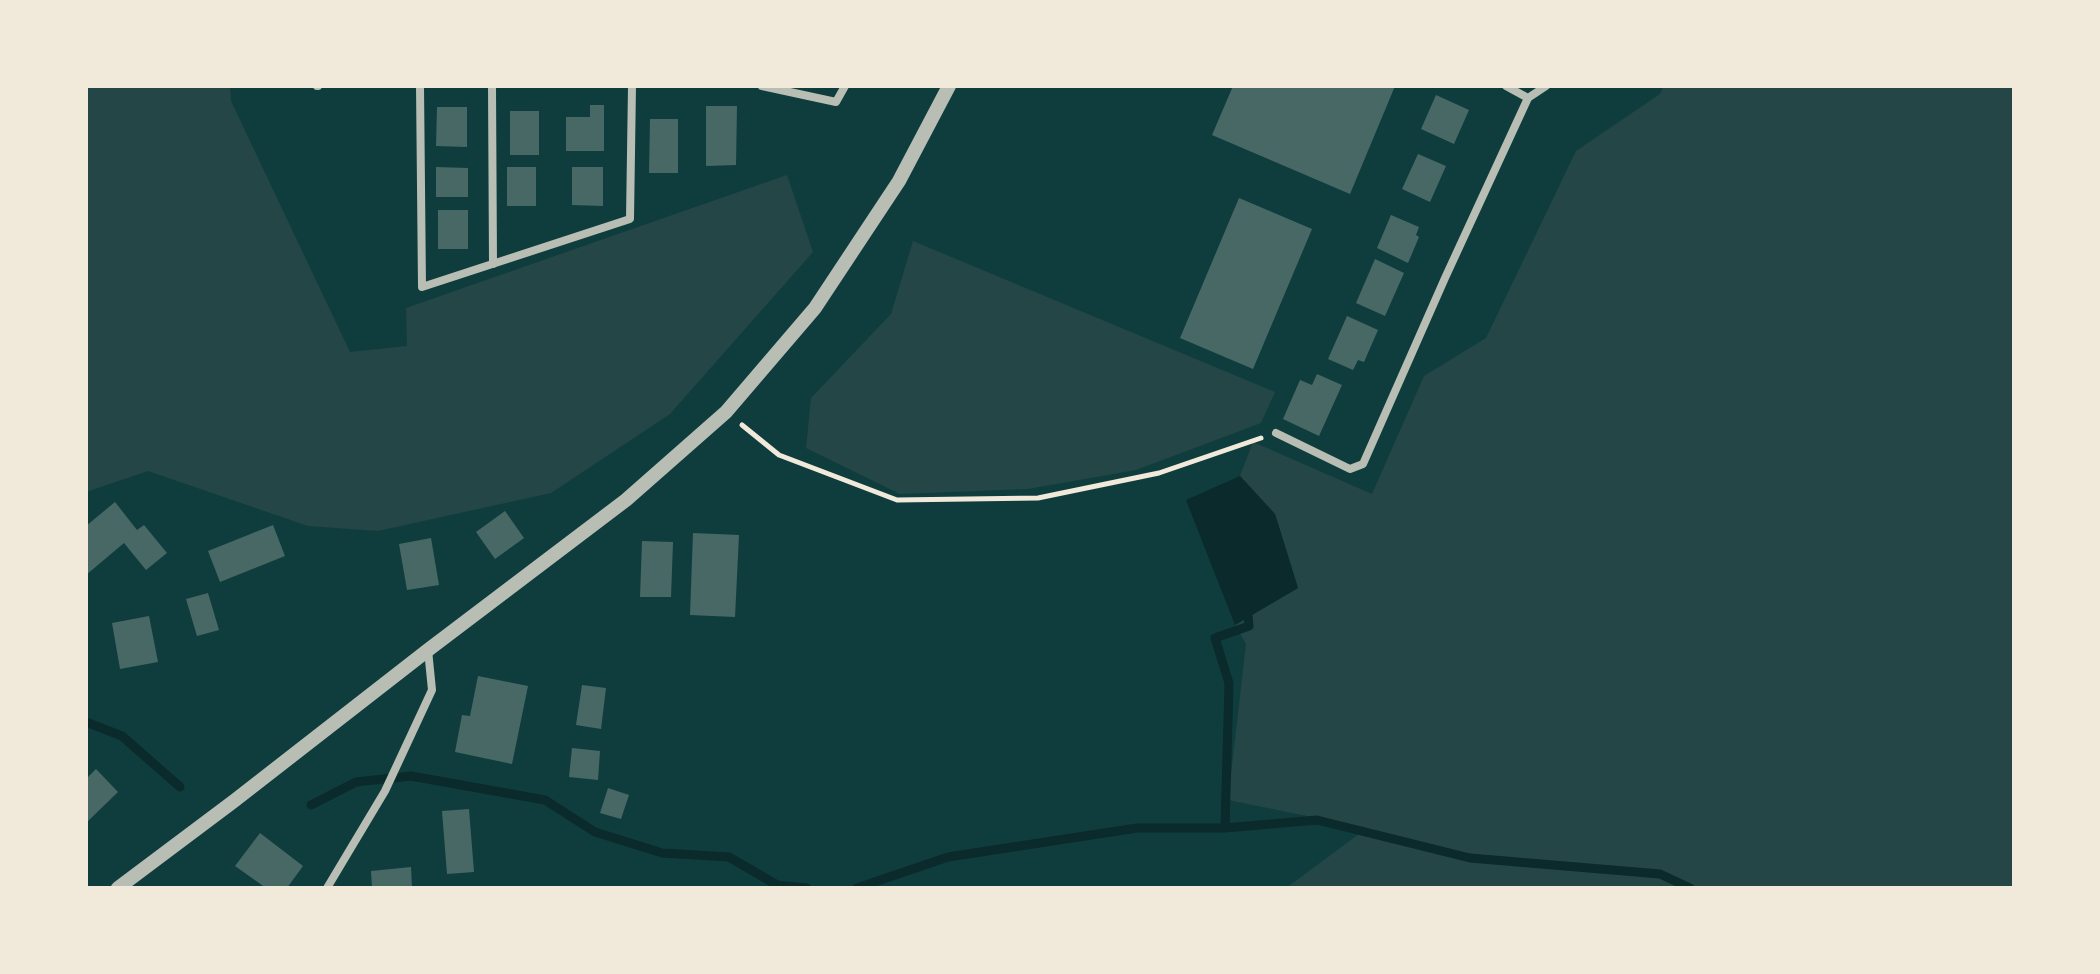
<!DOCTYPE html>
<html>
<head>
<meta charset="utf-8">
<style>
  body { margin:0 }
  #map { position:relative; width:2100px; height:974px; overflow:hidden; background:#0f3d3e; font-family:Poppins,sans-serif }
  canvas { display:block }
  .frame { position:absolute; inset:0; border:88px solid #f1e9da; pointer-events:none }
</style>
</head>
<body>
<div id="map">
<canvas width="2100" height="974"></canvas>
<div class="frame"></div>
</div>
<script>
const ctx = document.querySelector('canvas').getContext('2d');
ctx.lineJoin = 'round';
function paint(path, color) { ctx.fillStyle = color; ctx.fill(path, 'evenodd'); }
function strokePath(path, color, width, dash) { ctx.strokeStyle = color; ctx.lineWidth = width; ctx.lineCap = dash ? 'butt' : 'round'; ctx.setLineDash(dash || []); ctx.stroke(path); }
paint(new Path2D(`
  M 86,86 L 230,86 L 231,101 L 350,352 L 407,346 L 406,308 L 787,175 L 813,252 L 670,414 L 551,493 L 378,531 L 308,526 L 148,471 L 86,492 Z
  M 1664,86 L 2014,86 L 2014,888 L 1286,888 L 1367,828 L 1228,800 L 1246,644 L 1235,625 L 1298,588 L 1275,514 L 1240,476 L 1253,442 L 1372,494 L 1424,376 L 1486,338 L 1576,151 L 1660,94 Z
  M 913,241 L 1275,392 L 1261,423 L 1136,470 L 1028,489 L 900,494 L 806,448 L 811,398 L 891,314 Z`), '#244646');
paint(new Path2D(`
  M 1240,476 L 1275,514 L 1298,588 L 1235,625 L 1186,500 Z`), '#0a2a2b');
strokePath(new Path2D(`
  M 86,722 L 122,736 L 180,787
  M 311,805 L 356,782 L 411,776 L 545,800 L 595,832 L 662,853 L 729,857 L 777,885 L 807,888
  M 1225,828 L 1229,683 L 1215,638 L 1249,626 L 1247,606
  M 857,888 L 948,857 L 1137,828 L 1225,828 L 1317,820 L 1470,858 L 1660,874 L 1690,888`), '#0a2a2b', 9);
paint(new Path2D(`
  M 1233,86 L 1395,86 L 1350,194 L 1212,135 Z
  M 1436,95 L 1469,110 L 1454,144 L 1421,129 Z
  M 590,105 L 604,105 L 604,151 L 566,151 L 566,117 L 590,117 Z
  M 706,106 L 737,106 L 736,165 L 706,166 Z
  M 437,107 L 467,107 L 467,147 L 436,146 Z
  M 510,111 L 539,111 L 539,155 L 510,155 Z
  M 650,119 L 678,119 L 678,173 L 649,173 Z
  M 1418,154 L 1446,166 L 1430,202 L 1402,189 Z
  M 436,167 L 468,168 L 468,197 L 436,197 Z
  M 507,167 L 536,167 L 536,206 L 507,206 Z
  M 572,167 L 603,167 L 603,206 L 572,205 Z
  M 1239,198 L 1312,229 L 1253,369 L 1180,338 Z
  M 438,210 L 468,210 L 468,249 L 438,249 Z
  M 1391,215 L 1419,227 L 1416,235 L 1419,237 L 1408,263 L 1377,248 Z
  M 1375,259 L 1404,273 L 1385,316 L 1356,303 Z
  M 1347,316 L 1378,330 L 1364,362 L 1358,360 L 1353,370 L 1328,359 Z
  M 1317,374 L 1342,385 L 1319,436 L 1283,419 L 1300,380 L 1312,385 Z
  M 115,502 L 137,530 L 144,525 L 167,553 L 146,570 L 124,543 L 86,575 L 86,526 Z
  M 505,511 L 524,538 L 495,559 L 476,532 Z
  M 273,525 L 285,556 L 220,582 L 208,551 Z
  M 693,533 L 739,535 L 735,617 L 690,615 Z
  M 431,538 L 439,585 L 407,590 L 399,544 Z
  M 642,541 L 673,542 L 671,597 L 640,597 Z
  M 208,593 L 219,630 L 197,636 L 186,599 Z
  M 149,616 L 158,662 L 120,669 L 112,623 Z
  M 478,676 L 528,686 L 512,764 L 455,752 L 462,715 L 470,716 Z
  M 582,685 L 606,688 L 601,729 L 576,725 Z
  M 572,748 L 600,751 L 598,780 L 569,777 Z
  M 96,769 L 118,792 L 86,823 L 86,779 Z
  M 608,788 L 629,795 L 621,819 L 600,813 Z
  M 469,809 L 474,872 L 447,874 L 442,811 Z
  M 260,833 L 303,866 L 287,888 L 266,888 L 235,866 Z
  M 411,867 L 412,888 L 372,888 L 371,871 Z`), '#486865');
strokePath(new Path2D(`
  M 742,425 L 779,455 L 897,500 L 1038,498 L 1159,473 L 1261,438`), '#f1e9da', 5);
strokePath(new Path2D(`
  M 317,86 L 318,86
  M 420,86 L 422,287 L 630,219 L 632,86
  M 492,86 L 493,264
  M 762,86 L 836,102 L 845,86
  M 1506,86 L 1528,98 L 1546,86
  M 1276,433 L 1350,469 L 1363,464 L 1445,278 L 1528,98
  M 327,888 L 385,791 L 432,690 L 428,650`), '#b8beb3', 8);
strokePath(new Path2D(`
  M 118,888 L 234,801 L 428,650 L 626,500 L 726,412 L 815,308 L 899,181 L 949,86`), '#b8beb3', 14);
</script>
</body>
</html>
